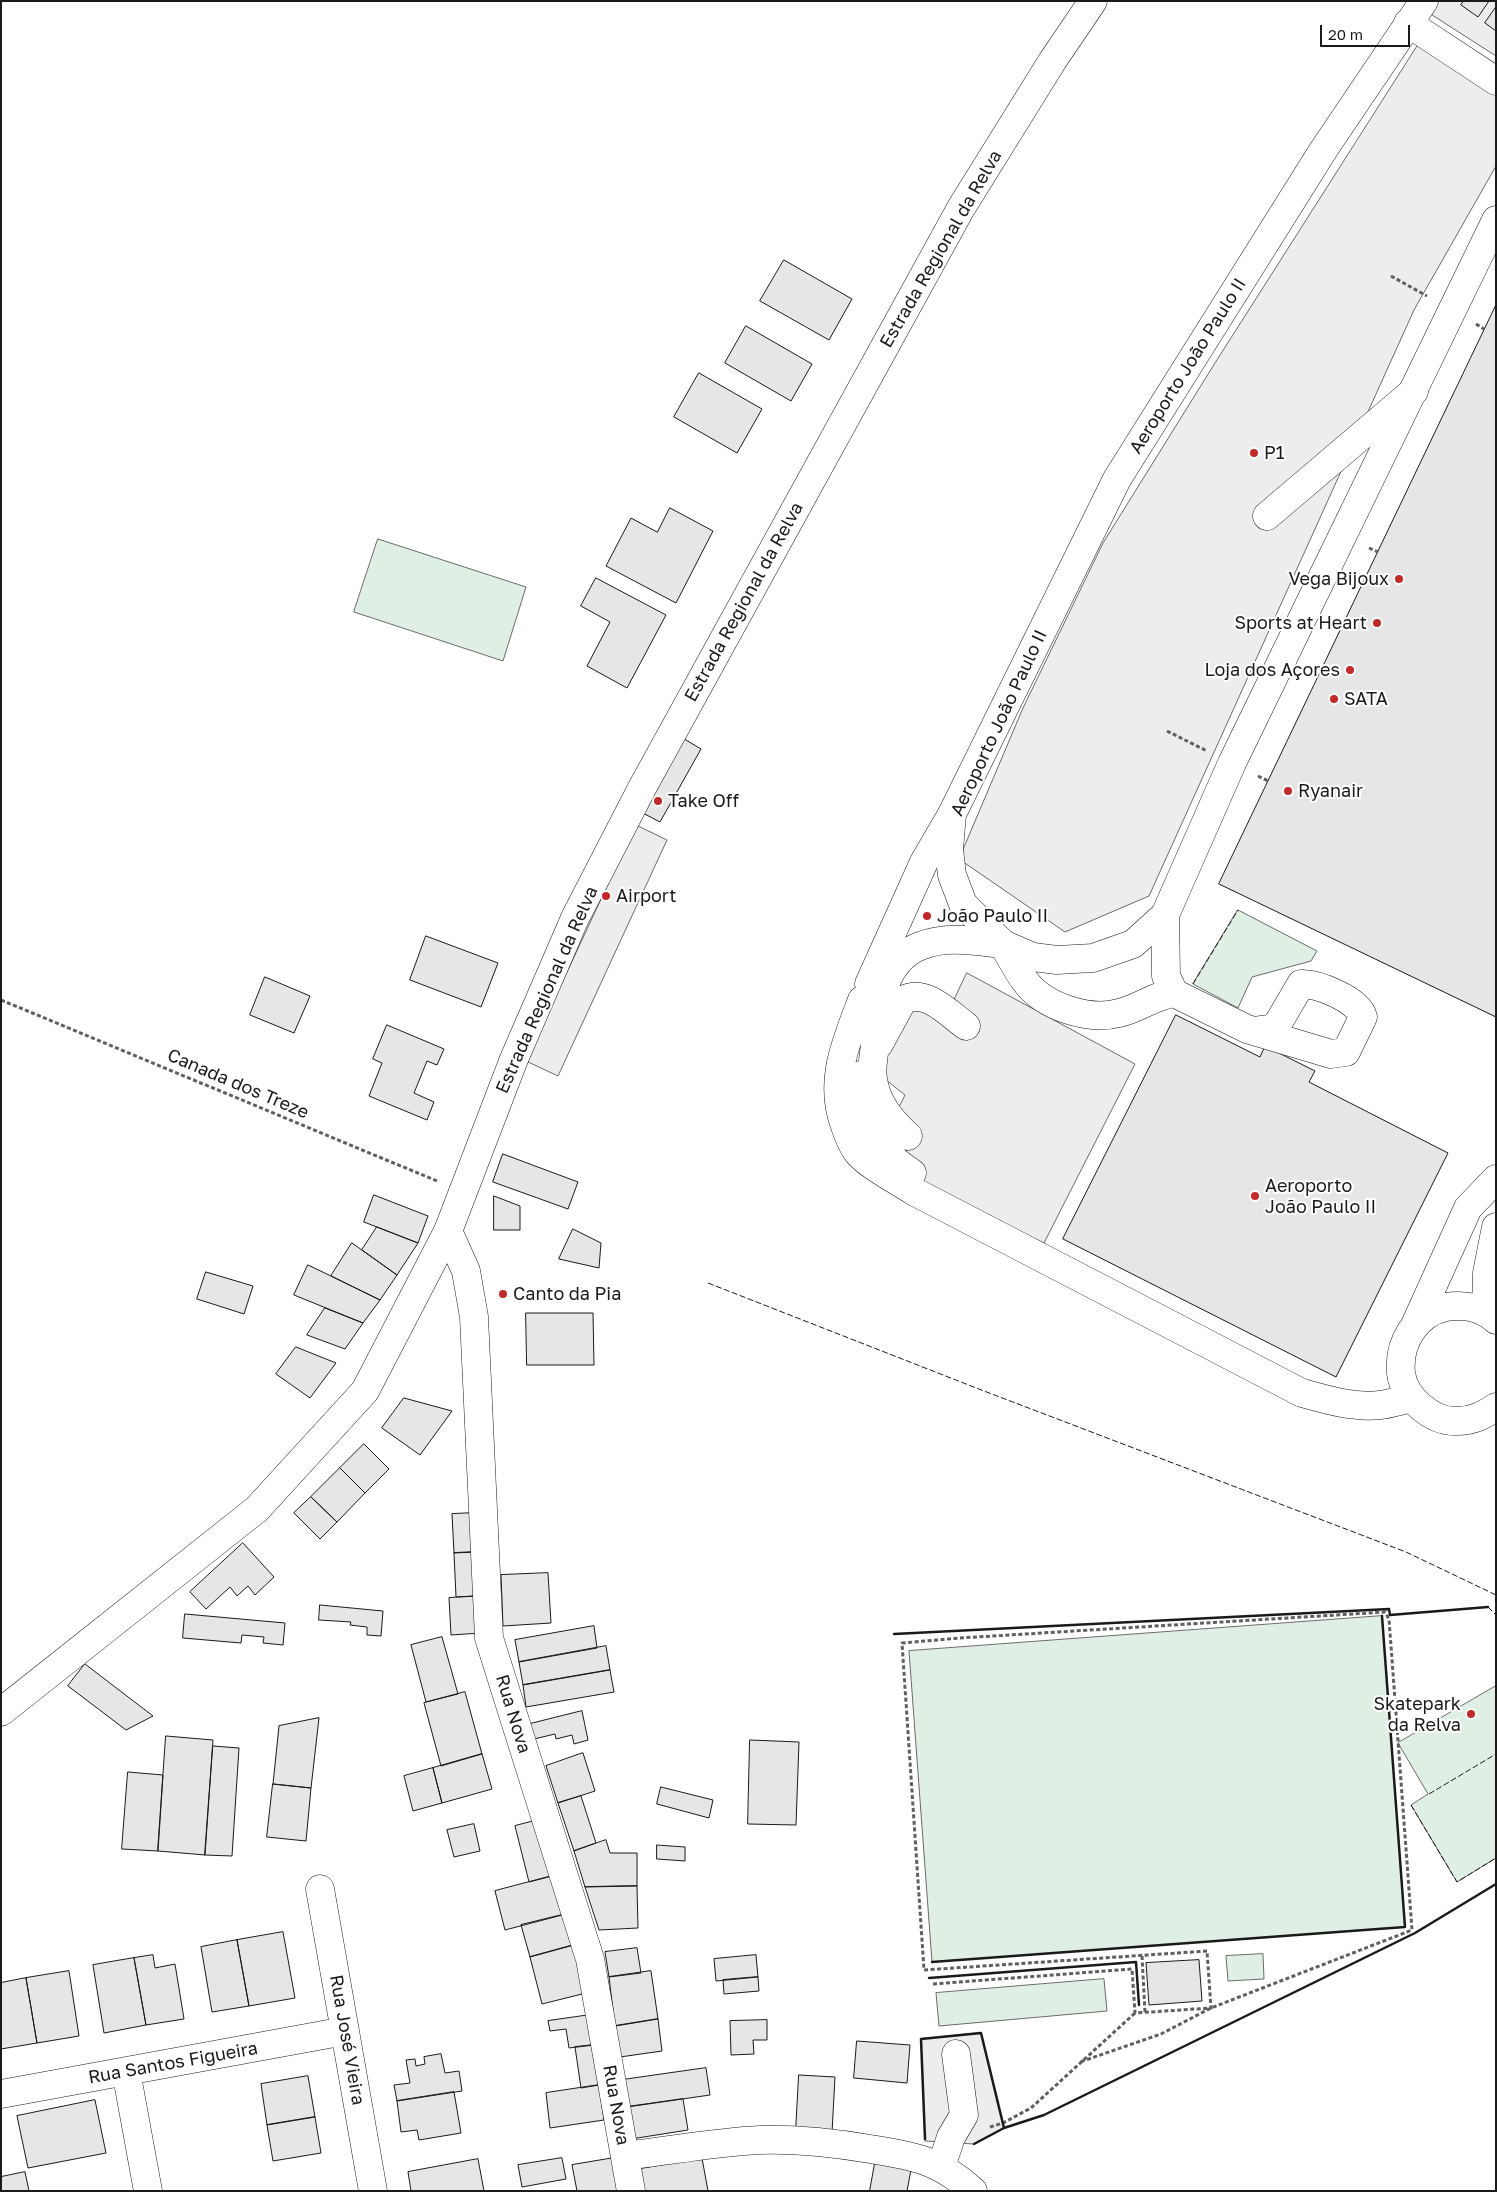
<!DOCTYPE html>
<html>
<head>
<meta charset="utf-8">
<style>
  body { margin:0 }
  #map { position:relative; width:1497px; height:2192px; overflow:hidden; background:#fff; font-family:"Golos Text",sans-serif }
  canvas { display:block }
  .frame { position:absolute; inset:0; border:2px solid #1a1a1a; pointer-events:none }
  .scale { position:absolute; left:1320px; top:25px; width:90px; height:22px; box-sizing:border-box; border:2px solid #1a1a1a; border-top:0; padding-left:6px; font-size:15px; line-height:18px; white-space:nowrap; color:#1a1a1a; -webkit-text-stroke:4px #fff; paint-order:stroke }
</style>
</head>
<body>
<div id="map">
<canvas width="1497" height="2192"></canvas>
<div class="frame"></div>
<div class="scale">20 m</div>
</div>
<script>
const ctx = document.querySelector('canvas').getContext('2d');
ctx.lineJoin = 'round';
function paint(path, color) { ctx.fillStyle = color; ctx.fill(path, 'evenodd'); }
function strokePath(path, color, width, dash) { ctx.strokeStyle = color; ctx.lineWidth = width; ctx.lineCap = dash ? 'butt' : 'round'; ctx.setLineDash(dash || []); ctx.stroke(path); }
function write(font, color, halo, rows, align = 'center') {
  ctx.font = font + ' "Golos Text",sans-serif'; ctx.lineWidth = 4; ctx.setLineDash([]); ctx.textBaseline = 'middle'; ctx.strokeStyle = halo; ctx.fillStyle = color; for (const [text, x, y, turn = 0] of rows) {
    ctx.save(); ctx.translate(x, y); ctx.rotate((+turn || 0) * Math.PI / 180); ctx.textAlign = isNaN(turn) ? turn : align; if (halo) ctx.strokeText(text, 0, 0); ctx.fillText(text, 0, 0); ctx.restore();
  }
}
const green = new Path2D(`
  M 378,539 L 526,587 L 503,661 L 354,612 Z
  M 1238,910 L 1317,951 L 1311,961 L 1252,977 L 1238,1008 L 1193,984 Z
  M 1382,1616 L 1405,1927 L 932,1962 L 909,1651 Z
  M 1496,1686 L 1496,1858 L 1457,1882 L 1411,1805 L 1428,1794 L 1398,1743 Z
  M 1263,1954 L 1264,1979 L 1228,1981 L 1226,1956 Z
  M 1104,1979 L 1107,2011 L 939,2026 L 936,1993 Z`);
paint(green, '#e0efe3');
strokePath(green, '#6a6a6a', 1);
const parking = new Path2D(`
  M 1438,1 L 1496,1 L 1496,56 L 1429,13 Z
  M 1418,45 L 1496,91 L 1496,166 L 1414,310 L 1149,896 L 1065,932 L 959,859 L 1023,708 L 1103,543 L 1215,363 Z
  M 636,825 L 667,840 L 558,1076 L 526,1061 Z
  M 967,973 L 1135,1064 L 1044,1243 L 935,1191 L 876,1152 L 905,1095 L 876,1072 L 915,989 L 951,1005 Z
  M 981,2033 L 1004,2128 L 974,2144 L 925,2141 L 921,2039 Z`);
paint(parking, '#ededed');
strokePath(parking, '#6a6a6a', 1);
const building = new Path2D(`
  M 1464,1 L 1489,1 L 1478,17 L 1461,5 Z
  M 1496,7 L 1496,31 L 1485,23 Z
  M 784,260 L 852,299 L 829,340 L 760,301 Z
  M 1496,305 L 1496,1017 L 1219,884 Z
  M 746,326 L 812,364 L 791,401 L 725,363 Z
  M 699,373 L 762,409 L 737,453 L 674,417 Z
  M 670,508 L 713,531 L 676,603 L 606,566 L 631,518 L 657,532 Z
  M 596,578 L 666,615 L 627,688 L 587,666 L 610,622 L 581,606 Z
  M 681,737 L 701,749 L 660,822 L 639,811 Z
  M 426,936 L 498,963 L 481,1007 L 410,980 Z
  M 265,977 L 310,996 L 294,1033 L 250,1015 Z
  M 1176,1015 L 1260,1057 L 1265,1046 L 1315,1071 L 1309,1082 L 1448,1153 L 1336,1377 L 1063,1239 Z
  M 387,1025 L 444,1049 L 437,1065 L 427,1061 L 414,1093 L 434,1102 L 427,1120 L 369,1096 L 382,1063 L 373,1059 Z
  M 503,1154 L 578,1182 L 568,1209 L 493,1182 Z
  M 374,1195 L 428,1216 L 418,1243 L 364,1222 Z
  M 494,1196 L 520,1206 L 520,1230 L 494,1230 Z
  M 377,1227 L 418,1243 L 397,1275 L 362,1250 Z
  M 573,1229 L 601,1243 L 599,1268 L 559,1259 Z
  M 352,1243 L 397,1275 L 380,1300 L 331,1276 Z
  M 308,1265 L 331,1276 L 380,1300 L 363,1323 L 294,1295 Z
  M 206,1272 L 253,1286 L 244,1314 L 197,1299 Z
  M 325,1308 L 363,1323 L 345,1349 L 307,1335 Z
  M 526,1313 L 593,1313 L 594,1365 L 527,1365 Z
  M 296,1347 L 336,1363 L 310,1398 L 276,1374 Z
  M 404,1398 L 452,1411 L 420,1455 L 382,1428 Z
  M 364,1444 L 389,1469 L 365,1493 L 340,1468 Z
  M 340,1468 L 365,1493 L 337,1522 L 311,1497 Z
  M 311,1497 L 337,1522 L 320,1539 L 294,1513 Z
  M 474,1513 L 476,1552 L 454,1553 L 452,1514 Z
  M 243,1543 L 274,1577 L 255,1595 L 248,1586 L 237,1596 L 230,1587 L 206,1609 L 190,1592 Z
  M 476,1552 L 479,1596 L 456,1597 L 454,1553 Z
  M 548,1573 L 551,1623 L 503,1626 L 501,1575 Z
  M 479,1596 L 481,1633 L 451,1635 L 449,1598 Z
  M 320,1605 L 383,1611 L 381,1636 L 367,1635 L 367,1627 L 350,1625 L 351,1622 L 319,1620 Z
  M 185,1614 L 285,1623 L 283,1645 L 263,1643 L 264,1637 L 242,1635 L 241,1643 L 183,1638 Z
  M 594,1626 L 597,1648 L 519,1662 L 515,1640 Z
  M 442,1637 L 458,1694 L 426,1702 L 411,1645 Z
  M 606,1646 L 610,1670 L 523,1685 L 519,1662 Z
  M 85,1664 L 153,1716 L 126,1730 L 68,1686 Z
  M 610,1670 L 614,1692 L 526,1707 L 523,1685 Z
  M 465,1692 L 482,1754 L 441,1766 L 424,1703 Z
  M 582,1711 L 588,1740 L 574,1744 L 572,1735 L 556,1739 L 555,1734 L 534,1739 L 530,1724 Z
  M 319,1718 L 311,1788 L 273,1784 L 279,1726 Z
  M 166,1736 L 213,1740 L 205,1855 L 158,1851 Z
  M 750,1740 L 799,1742 L 796,1825 L 748,1824 Z
  M 213,1746 L 239,1748 L 232,1856 L 205,1855 Z
  M 583,1753 L 595,1791 L 558,1803 L 546,1766 Z
  M 482,1754 L 492,1789 L 442,1803 L 433,1768 Z
  M 433,1768 L 442,1803 L 413,1811 L 404,1776 Z
  M 128,1772 L 163,1775 L 158,1851 L 122,1849 Z
  M 273,1784 L 311,1788 L 306,1841 L 267,1837 Z
  M 661,1787 L 713,1800 L 709,1818 L 657,1804 Z
  M 581,1796 L 596,1843 L 574,1851 L 558,1803 Z
  M 542,1819 L 556,1875 L 529,1882 L 515,1826 Z
  M 474,1824 L 480,1851 L 454,1857 L 447,1830 Z
  M 606,1840 L 610,1853 L 637,1853 L 637,1886 L 585,1887 L 574,1851 Z
  M 657,1845 L 685,1847 L 685,1861 L 657,1859 Z
  M 556,1875 L 566,1914 L 505,1930 L 495,1891 Z
  M 637,1886 L 638,1928 L 599,1930 L 585,1887 Z
  M 566,1914 L 574,1945 L 530,1957 L 521,1925 Z
  M 283,1932 L 295,1998 L 249,2006 L 237,1940 Z
  M 237,1940 L 249,2006 L 212,2012 L 201,1947 Z
  M 574,1945 L 586,1993 L 542,2004 L 530,1957 Z
  M 637,1948 L 641,1973 L 609,1977 L 605,1952 Z
  M 153,1955 L 155,1968 L 175,1964 L 184,2019 L 146,2025 L 134,1958 Z
  M 756,1955 L 758,1977 L 716,1981 L 714,1959 Z
  M 134,1958 L 146,2025 L 104,2033 L 93,1965 Z
  M 1199,1960 L 1202,2001 L 1149,2005 L 1146,1963 Z
  M 69,1971 L 79,2036 L 37,2043 L 26,1978 Z
  M 651,1971 L 658,2019 L 615,2026 L 609,1977 Z
  M 758,1977 L 759,1991 L 724,1994 L 723,1980 Z
  M 26,1978 L 37,2043 L 1,2049 L 1,1983 Z
  M 590,2015 L 594,2045 L 569,2048 L 566,2029 L 550,2031 L 548,2021 Z
  M 658,2019 L 662,2051 L 620,2057 L 615,2026 Z
  M 767,2020 L 767,2040 L 753,2040 L 754,2054 L 731,2055 L 730,2021 Z
  M 857,2041 L 910,2045 L 907,2083 L 854,2078 Z
  M 594,2045 L 599,2085 L 581,2088 L 575,2047 Z
  M 441,2054 L 445,2073 L 459,2071 L 462,2091 L 397,2101 L 394,2085 L 410,2083 L 406,2060 L 415,2059 L 416,2066 L 425,2064 L 424,2057 Z
  M 706,2068 L 710,2095 L 627,2107 L 622,2080 Z
  M 799,2075 L 835,2077 L 832,2133 L 796,2131 Z
  M 308,2076 L 315,2117 L 267,2125 L 261,2084 Z
  M 599,2085 L 604,2120 L 550,2128 L 546,2093 Z
  M 454,2092 L 461,2133 L 419,2140 L 417,2130 L 401,2132 L 397,2101 Z
  M 683,2099 L 688,2130 L 631,2139 L 627,2107 Z
  M 95,2100 L 106,2153 L 28,2168 L 17,2116 Z
  M 315,2117 L 321,2153 L 273,2161 L 267,2125 Z
  M 562,2158 L 566,2179 L 522,2187 L 518,2165 Z
  M 614,2158 L 620,2191 L 577,2191 L 572,2165 Z
  M 702,2158 L 708,2191 L 644,2191 L 640,2169 Z
  M 478,2159 L 484,2191 L 411,2191 L 408,2172 Z
  M 875,2163 L 911,2170 L 907,2191 L 870,2191 Z
  M 25,2172 L 29,2191 L 1,2191 L 1,2177 Z`);
paint(building, '#e6e6e6');
strokePath(building, '#1a1a1a', 1);
const minor = new Path2D(`
  M 1408,23 L 1496,81
  M 1267,516 L 1414,391
  M 1165,915 L 1166,976 L 1174,993
  M 869,984 L 924,862 L 952,814
  M 862,1000 C 846,1042 828,1082 845,1126 C 848,1135 852,1146 858,1153 C 869,1166 900,1182 915,1192 L 1302,1393 C 1327,1400 1354,1408 1380,1405 C 1391,1404 1401,1400 1412,1398
  M 879,1044 L 903,1000 C 926,988 948,1013 966,1026
  M 861,1075 C 862,1120 873,1148 912,1173
  M 908,1136 C 891,1121 876,1103 873,1079 C 871,1068 874,1055 875,1045 C 878,1008 881,962 920,946 C 947,935 975,941 1003,944 C 1010,957 1017,970 1025,981 C 1044,1007 1089,1021 1119,1013 C 1138,1009 1155,995 1174,993 L 1247,1029 L 1331,1054 L 1346,1052 L 1363,1017 C 1359,1000 1317,983 1301,984 L 1277,1025 L 1270,1029 L 1254,1031
  M 448,1231 L 466,1271 L 474,1317 L 489,1638 L 590,1959 L 631,2191
  M 1486,1312 L 1487,1273 L 1496,1227
  M 1496,1320 C 1481,1307 1465,1304 1446,1307 C 1416,1313 1398,1343 1401,1373 C 1404,1398 1432,1422 1457,1421 C 1473,1421 1484,1415 1496,1407
  M 1415,1325 L 1468,1208 L 1496,1179
  M 320,1889 L 373,2191
  M 126,2071 L 148,2191
  M 1,2094 L 345,2031
  M 625,2156 C 669,2151 715,2142 760,2140 C 797,2139 834,2143 870,2149 C 914,2156 939,2160 973,2191
  M 941,2167 L 951,2137 L 964,2115 L 956,2054`);
const major = new Path2D(`
  M 1424,1 L 1324,149 L 1117,479 L 952,814 L 949,849 L 952,875 L 963,904 L 1003,944 L 1033,957 L 1057,960 L 1093,958 L 1133,944 L 1165,915 L 1232,763 L 1496,220
  M 1,1712 L 257,1509 L 365,1391 L 448,1231 L 514,1059 L 575,918 L 642,788 L 961,208 L 1053,60 L 1093,1`);
strokePath(minor, '#1a1a1a', 29);
strokePath(major, '#1a1a1a', 29);
strokePath(new Path2D(`
  M 1391,276 L 1427,296
  M 1476,324 L 1484,329
  M 1369,548 L 1378,552
  M 1167,731 L 1207,751
  M 1258,776 L 1268,781
  M 1,1000 L 437,1181
  M 1142,1956 L 1145,2012
  M 933,1984 L 1132,1969 L 1135,2013 L 1211,2008 L 1207,1951 L 924,1970 L 902,1643 L 960,1638 L 1385,1612 L 1389,1619 L 1412,1930 L 1211,2008 L 1161,2034 L 1080,2062
  M 990,2127 L 1003,2123 L 1031,2108 L 1135,2013`), '#5f5f5f', 3, [4, 2.5]);
strokePath(minor, '#fff', 28);
strokePath(major, '#fff', 28);
strokePath(new Path2D(`
  M 1193,984 L 1238,910
  M 708,1283 L 984,1391 L 1406,1552 L 1496,1595
  M 1488,1607 L 1496,1615
  M 1429,1794 L 1496,1754
  M 1411,1805 L 1457,1882 L 1496,1858`), '#1a1a1a', 1, [6, 2.5]);
strokePath(new Path2D(`
  M 894,1634 L 1389,1609 L 1390,1615 L 1488,1607
  M 932,1962 L 1405,1927 L 1382,1616
  M 929,1978 L 1136,1962 L 1139,2005
  M 1004,2128 L 1044,2115 L 1415,1933 L 1496,1884
  M 925,2139 L 921,2039 L 981,2033 L 1004,2128 L 974,2144`), '#1a1a1a', 2.5);
for (const [x, y, r, color] of [
  [1254,453,5,"#c62828"],
  [1399,579,5,"#c62828"],
  [1377,623,5,"#c62828"],
  [1350,670,5,"#c62828"],
  [1334,699,5,"#c62828"],
  [1288,791,5,"#c62828"],
  [658,801,5,"#c62828"],
  [606,896,5,"#c62828"],
  [927,916,5,"#c62828"],
  [1255,1196,5,"#c62828"],
  [503,1294,5,"#c62828"],
  [1471,1714,5,"#c62828"]
]) { const dot = new Path2D(); dot.arc(x, y, r, 0, 2 * Math.PI); ctx.fillStyle = color; ctx.fill(dot); strokePath(dot, '#fff', 2); }
write('18px', '#1a1a1a', '#fff', [
  ["Estrada Regional da Relva",941,249,-60],
  ["Aeroporto João Paulo II",1188,366,-58],
  ["Estrada Regional da Relva",744,602,-61],
  ["Aeroporto João Paulo II",999,723,-65],
  ["Estrada Regional da Relva",547,990,-66],
  ["Canada dos Treze",238,1084,23],
  ["Rua Nova",513,1714,73],
  ["Rua José Vieira",347,2040,80],
  ["Rua Santos Figueira",173,2063,-10],
  ["Rua Nova",616,2105,80]
]);
write('18px', '#1a1a1a', '#fff', [
  ["P1",1264,453],
  ["Vega Bijoux",1389,579,"right"],
  ["Sports at Heart",1367,623,"right"],
  ["Loja dos Açores",1340,670,"right"],
  ["SATA",1344,699],
  ["Ryanair",1298,791],
  ["Take Off",668,801],
  ["Airport",616,896],
  ["João Paulo II",937,916],
  ["Aeroporto",1265,1186],
  ["João Paulo II",1265,1207],
  ["Canto da Pia",513,1294],
  ["Skatepark",1461,1704,"right"],
  ["da Relva",1461,1725,"right"]
], 'left');
</script>
</body>
</html>
